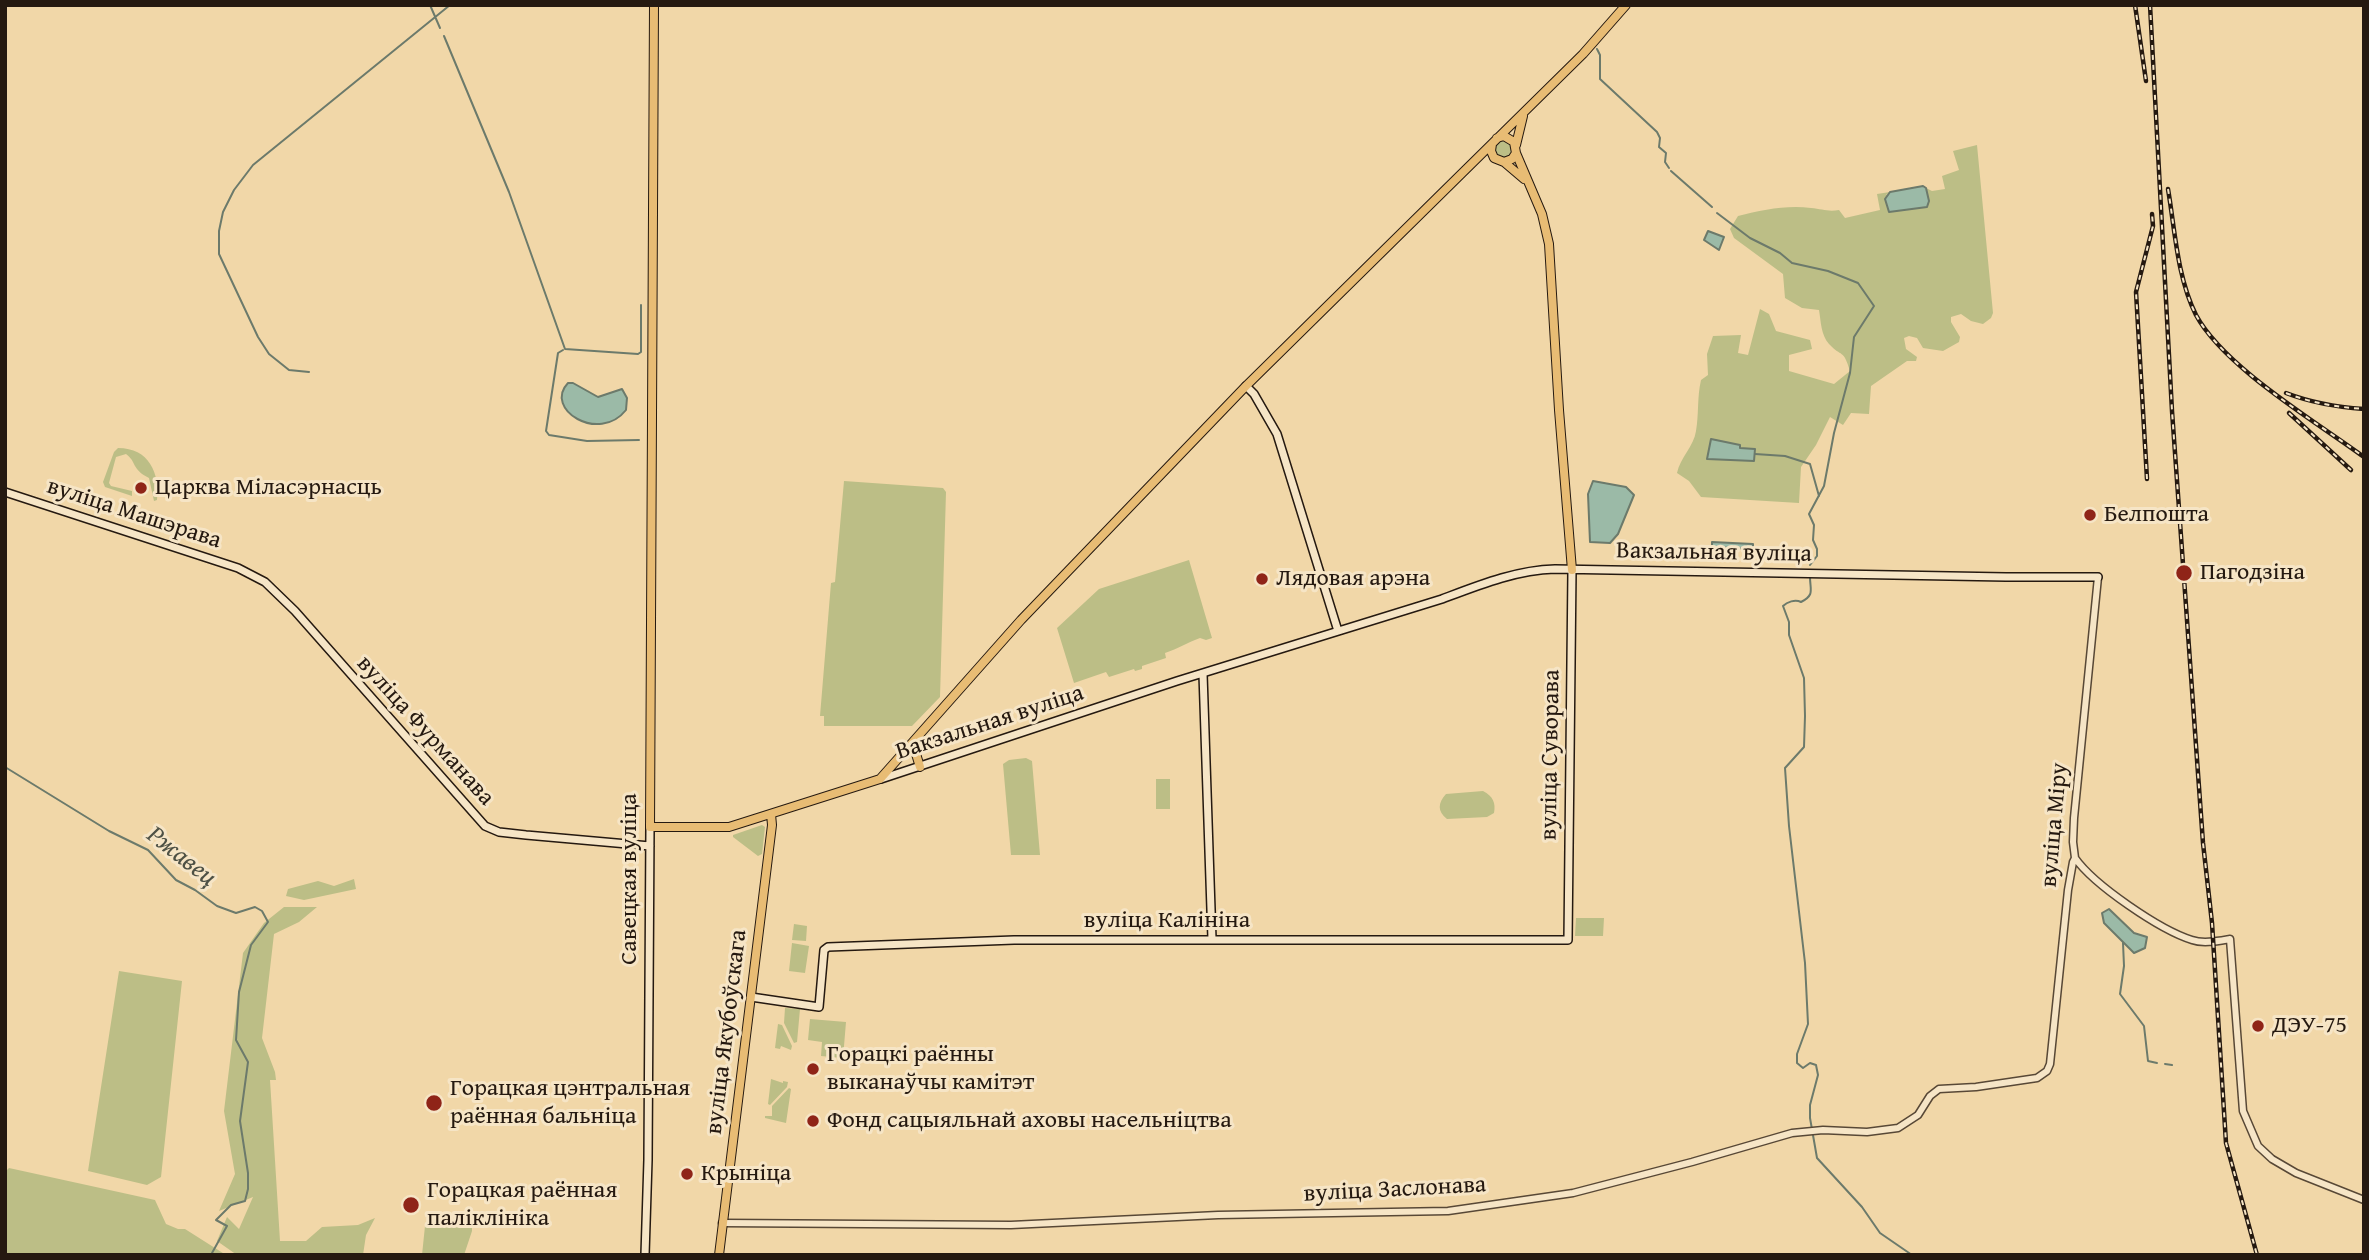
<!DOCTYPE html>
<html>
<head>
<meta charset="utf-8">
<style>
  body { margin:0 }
  #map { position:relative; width:2369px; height:1260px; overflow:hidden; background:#f1d7a8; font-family:"Gentium Book Plus",serif }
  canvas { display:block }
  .frame { position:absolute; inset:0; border:7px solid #251910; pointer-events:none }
</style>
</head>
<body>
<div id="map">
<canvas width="2369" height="1260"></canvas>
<div class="frame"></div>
</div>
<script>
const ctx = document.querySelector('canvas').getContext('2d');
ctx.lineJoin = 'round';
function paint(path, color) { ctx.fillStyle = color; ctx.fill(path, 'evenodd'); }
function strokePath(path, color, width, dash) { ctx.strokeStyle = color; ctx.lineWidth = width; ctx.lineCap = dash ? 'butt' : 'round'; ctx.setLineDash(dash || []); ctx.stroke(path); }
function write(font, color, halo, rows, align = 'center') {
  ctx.font = font + ' "Gentium Book Plus",serif'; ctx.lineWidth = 6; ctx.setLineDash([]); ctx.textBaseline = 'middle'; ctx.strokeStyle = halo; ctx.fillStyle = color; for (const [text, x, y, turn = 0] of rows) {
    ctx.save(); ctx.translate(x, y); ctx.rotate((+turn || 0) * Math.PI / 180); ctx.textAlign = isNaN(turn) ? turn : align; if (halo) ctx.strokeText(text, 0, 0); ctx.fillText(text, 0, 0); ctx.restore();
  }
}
paint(new Path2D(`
  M1494 149a9 9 0 1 1 18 0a9 9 0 1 1-18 0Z
  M 1977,145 L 1993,313 L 1991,318 L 1983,324 L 1971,321 L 1961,314 L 1951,317 L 1951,322 L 1960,337 L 1959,342 L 1943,351 L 1923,348 L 1917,338 L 1909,336 L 1904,338 L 1906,349 L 1917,357 L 1916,361 L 1907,361 L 1871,386 L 1869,414 L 1851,413 L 1843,425 L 1830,417 L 1816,445 L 1801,467 L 1799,503 L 1701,497 L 1689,481 L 1677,473 C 1680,458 1694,446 1696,431 C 1699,414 1697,397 1701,380 L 1708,375 L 1707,354 L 1713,336 L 1741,335 L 1738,353 L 1748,355 L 1760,309 L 1769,314 L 1776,331 L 1810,340 L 1812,349 L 1789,355 L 1789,371 L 1834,384 L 1850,371 C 1843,348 1842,358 1829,344 C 1821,335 1821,322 1819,310 L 1802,308 L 1785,298 L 1783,274 L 1734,238 L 1730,229 L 1738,216 C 1762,210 1786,205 1811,208 C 1822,209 1828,212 1839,210 L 1845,218 L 1880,210 L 1877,194 L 1890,192 L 1886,195 L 1929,201 L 1926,188 L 1932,191 L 1945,189 L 1942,176 L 1959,170 L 1953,151 Z
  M 118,448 C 149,448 160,473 157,500 L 154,501 L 149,478 C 131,469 137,462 126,454 L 116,457 L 109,483 L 111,486 L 132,491 L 132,496 L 105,487 L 103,482 L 114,452 Z
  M 844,481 L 943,488 L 946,492 L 940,697 L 912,726 L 824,726 L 824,716 L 820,716 L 831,583 L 835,582 Z
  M 1189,560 L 1212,638 L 1206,640 L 1200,638 C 1188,642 1178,649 1165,653 L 1166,658 L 1142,666 L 1142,669 L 1135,671 L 1134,669 L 1109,677 L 1106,672 L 1074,683 L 1057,628 L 1099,589 Z
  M 1026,758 L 1032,761 L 1040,855 L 1011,855 L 1003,764 L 1009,760 Z
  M 1156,779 L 1170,779 L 1170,809 L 1156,809 Z
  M 1483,791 C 1493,796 1496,803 1494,813 L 1487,817 L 1447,819 C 1437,811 1438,803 1446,794 Z
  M 762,825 L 765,827 L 762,854 L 758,856 L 733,837 L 733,835 Z
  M 354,879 L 356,889 L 304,900 L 286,896 L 288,889 L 318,881 L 334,886 Z
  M 284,907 L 317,907 L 299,922 L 274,934 L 262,1038 L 275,1072 L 276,1080 L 270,1080 L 280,1241 L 306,1241 L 322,1227 L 358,1225 L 375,1218 L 366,1235 L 363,1255 L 237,1255 L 217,1241 L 227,1217 L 239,1229 L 253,1197 L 219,1211 L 235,1174 L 224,1111 L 243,953 L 264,923 Z
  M 1576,918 L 1604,918 L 1603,936 L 1575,936 Z
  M 794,924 L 807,926 L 806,941 L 792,940 Z
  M 792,943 L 809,946 L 805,973 L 789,971 Z
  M 119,971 L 182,981 L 161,1177 L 147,1185 L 88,1171 Z
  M 785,1008 L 800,1009 L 797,1042 L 794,1043 L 784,1023 Z
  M 810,1019 L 846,1022 L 843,1058 L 821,1056 L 822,1042 L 808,1040 Z
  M 778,1024 L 782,1025 L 792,1046 L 791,1050 L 781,1046 L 780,1049 L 775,1048 Z
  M 771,1079 L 783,1083 L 783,1081 L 788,1082 L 787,1087 L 770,1105 L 768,1104 Z
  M 789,1088 L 791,1089 L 786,1123 L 765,1118 L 765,1116 L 772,1116 L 772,1106 Z
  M 9,1168 L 155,1200 L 166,1224 L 178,1229 L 185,1229 L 226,1255 L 5,1255 L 5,1172 Z
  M 455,1220 L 472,1220 L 472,1231 L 464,1255 L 422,1255 L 425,1226 L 454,1226 Z`), '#bcbe86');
const water = new Path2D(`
  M 1923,186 L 1926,188 L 1929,201 L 1927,207 L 1889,212 L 1885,199 L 1890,192 Z
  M 1708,231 L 1724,237 L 1719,250 L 1704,240 Z
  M 568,383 L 573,383 L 598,397 L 622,389 L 627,398 L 626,410 C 599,444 543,409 568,383 Z
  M 1711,439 L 1740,445 L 1740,448 L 1755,449 L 1754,461 L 1707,459 Z
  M 1593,481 L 1626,487 L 1634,495 L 1618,534 L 1610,543 L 1590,542 L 1588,494 Z
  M 1712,542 L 1753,544 L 1753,549 L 1712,547 Z
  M 2109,909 L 2134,933 L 2147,937 L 2145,948 L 2134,953 L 2104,923 L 2102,913 Z`);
paint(water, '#9bbaa7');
strokePath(water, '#6c7a6b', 2);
strokePath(new Path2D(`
  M 430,5 L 440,28
  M 444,36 L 509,192 L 565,349 L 638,354 L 641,352 L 641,305
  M 1597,49 L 1600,55 L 1600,79 L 1657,132 L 1660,138 L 1659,147 L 1666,153 L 1665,162 L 1669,168
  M 1671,171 L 1712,207
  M 1717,213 L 1750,238 L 1780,253 L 1792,263 L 1828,271 L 1858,283 L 1874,306 L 1854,337 L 1850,373 L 1834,433 L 1824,486 L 1809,514 L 1814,525 L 1813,540 L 1817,549 L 1817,556 L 1810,565
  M 563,350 L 558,353 L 546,431 L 549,435 L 587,441 L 639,440
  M 309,372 L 289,370 L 269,354 L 258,337 L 219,254 L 219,231 L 223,212 L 234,190 L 253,165 L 450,5
  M 1755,454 L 1785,456 L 1810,464 L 1819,496
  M 1810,577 C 1810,590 1815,595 1801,602 C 1795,599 1787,602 1783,606 L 1789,622 L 1789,635 L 1804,678 L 1805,716 L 1804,747 L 1785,768 L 1789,826 L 1805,963 L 1808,1024 L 1797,1054 L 1797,1063 L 1803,1068 L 1810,1063 L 1816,1065 L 1818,1075 L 1810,1105 L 1810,1118 L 1817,1158 L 1862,1207 L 1880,1233 L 1912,1255
  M 5,767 L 109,831 L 148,850 L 176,880 L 195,890 L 217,906 L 236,913 L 255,907 L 262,911 L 268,922 L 251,945 L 239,992 L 236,1040 L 248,1062 L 240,1121 L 248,1173 L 248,1189 L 245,1201 L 231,1205 L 216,1220 L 227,1226 L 212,1253 L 214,1255
  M 2123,943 L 2124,966 L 2120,994 L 2144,1026 L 2148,1061 L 2157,1063
  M 2165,1064 L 2172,1065`), '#6c7a6b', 2);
const tertiary = new Path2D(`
  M 2075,858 C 2094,885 2160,930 2192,940 C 2203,944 2218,941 2230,939 L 2243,1111 L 2258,1146 L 2272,1159 L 2296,1173 L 2364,1200
  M 722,1223 L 1011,1225 L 1218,1215 L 1448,1211 L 1573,1193 L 1692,1162 L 1792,1133 L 1823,1130 L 1867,1132 L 1898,1128 L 1918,1115 L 1930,1096 L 1939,1089 L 1976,1087 L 2037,1078 L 2047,1071 L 2050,1064 L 2068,890 L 2073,862 L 2075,858 L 2073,842 L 2074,818 L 2098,577`);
const secondary = new Path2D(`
  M 1246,386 L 1254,394 L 1277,434 L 1338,631
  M 5,492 L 238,568 L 265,582 L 295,611 L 485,826 L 499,832 L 526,835 L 650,846
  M 1203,674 L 1212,939
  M 881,779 L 1177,681 L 1442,599 C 1479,585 1516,570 1555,569 L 2006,577 L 2098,577
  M 751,997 L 819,1007 L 824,950 L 828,947 L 1014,940 L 1568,940 L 1572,570
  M 645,1255 L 648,1160 L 650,827`);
const primary = new Path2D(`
  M 654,5 L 650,827 L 729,827 L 880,779 L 1021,620 L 1246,386 L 1583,54 L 1626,5
  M 1492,144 L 1491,151 L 1494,158 L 1504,162 L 1512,159 L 1516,153 L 1514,142 L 1504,136 L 1497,138
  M 1516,145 L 1523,116
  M 1516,153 L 1542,214 L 1549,244 L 1559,410 L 1572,570
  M 1504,162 L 1524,179
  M 913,744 L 920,767
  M 719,1255 L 772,825 L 771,814`);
strokePath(tertiary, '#584836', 9);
strokePath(secondary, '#251910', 10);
strokePath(primary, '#251910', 10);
strokePath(tertiary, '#f6e5c6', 6);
strokePath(secondary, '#f6e5c6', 7);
strokePath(primary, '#e8bc74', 8);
const rail = new Path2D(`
  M 2135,5 L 2146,81
  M 2150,5 L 2172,411 L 2203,843 L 2212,923 L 2226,1143 L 2257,1255
  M 2168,189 C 2175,230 2177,277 2196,315 C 2224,367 2315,421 2364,457
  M 2286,393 C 2312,403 2336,407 2364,409
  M 2289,413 L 2351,470
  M 2147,479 L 2136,292 L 2153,226 L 2152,214`);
strokePath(rail, '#251910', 4.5);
strokePath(rail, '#f6e5c6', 2, [5]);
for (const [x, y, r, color] of [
  [141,488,7,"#8f2418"],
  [2090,515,7,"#8f2418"],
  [2184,573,9,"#8f2418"],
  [1262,579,7,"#8f2418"],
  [2258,1026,7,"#8f2418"],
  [813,1069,7,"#8f2418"],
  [434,1103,9,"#8f2418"],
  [813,1121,7,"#8f2418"],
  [687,1174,7,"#8f2418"],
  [411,1205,9,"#8f2418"]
]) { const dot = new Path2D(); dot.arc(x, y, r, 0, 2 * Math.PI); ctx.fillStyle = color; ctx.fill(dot); strokePath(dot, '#f6e5c6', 2.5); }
write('24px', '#251910', '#f6e5c6', [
  ["Царква Міласэрнасць",155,488],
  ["Белпошта",2104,515],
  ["Пагодзіна",2200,573],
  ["Лядовая арэна",1276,579],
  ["ДЭУ-75",2272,1026],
  ["Горацкі раённы",827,1055],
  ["выканаўчы камітэт",827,1083],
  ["Горацкая цэнтральная",450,1089],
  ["раённая бальніца",450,1117],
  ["Фонд сацыяльнай аховы насельніцтва",827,1121],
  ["Крыніца",701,1174],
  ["Горацкая раённая",427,1191],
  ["паліклініка",427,1219]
], 'left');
write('24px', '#251910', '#f6e5c6', [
  ["вуліца Машэрава",134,514,18],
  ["Вакзальная вуліца",1714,553,1],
  ["Вакзальная вуліца",990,723,-18],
  ["вуліца Фурманава",425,731,48],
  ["вуліца Суворава",1551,755,-89],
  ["вуліца Міру",2055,825,-85],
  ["Савецкая вуліца",630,879,-90],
  ["вуліца Калініна",1167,921],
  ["вуліца Якубоўскага",727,1032,-83],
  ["вуліца Заслонава",1395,1190,-3]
]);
write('italic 26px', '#4e5145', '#f6e5c6', [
  ["Ржавец",181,857,38]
]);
</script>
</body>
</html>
